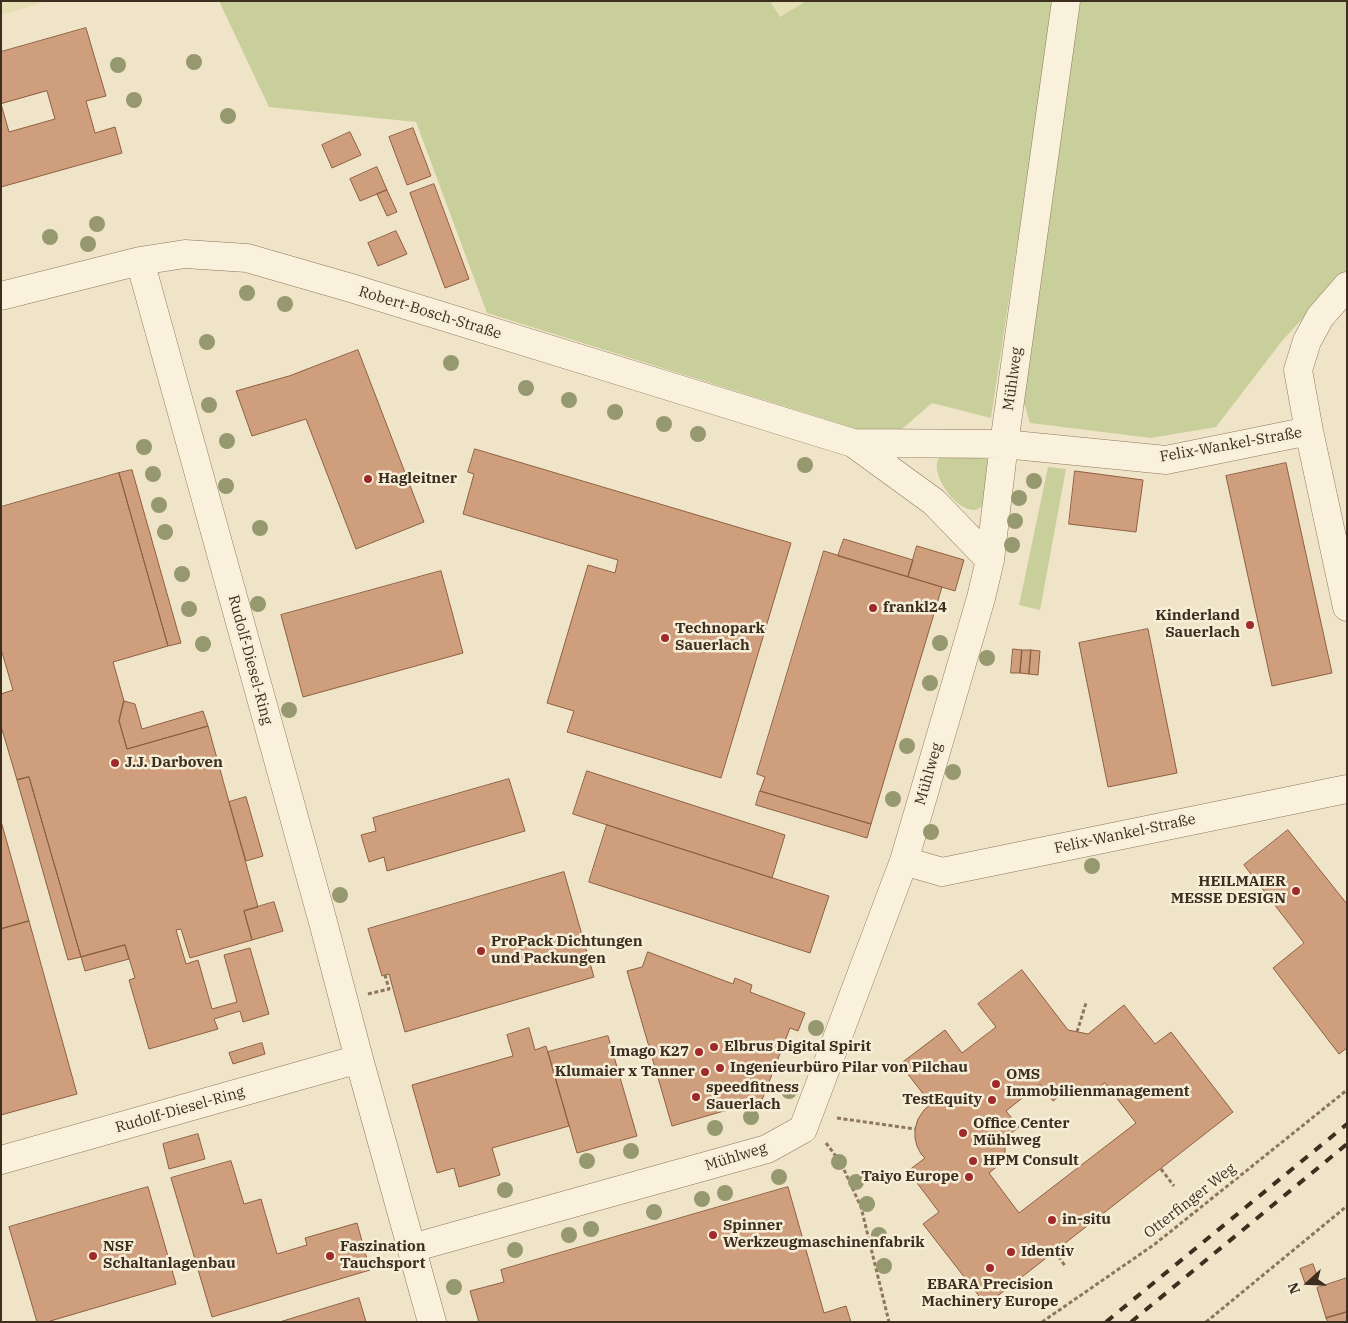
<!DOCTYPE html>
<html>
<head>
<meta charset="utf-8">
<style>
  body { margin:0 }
  #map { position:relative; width:1348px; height:1323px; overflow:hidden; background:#f0e4c8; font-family:"IBM Plex Serif",serif }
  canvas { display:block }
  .frame { position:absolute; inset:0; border:2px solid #3d2e20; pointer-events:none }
  .north { position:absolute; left:1283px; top:1258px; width:50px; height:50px; -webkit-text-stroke:4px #f7eed8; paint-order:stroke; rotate:250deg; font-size:14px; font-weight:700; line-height:20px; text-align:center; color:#3d2e20 }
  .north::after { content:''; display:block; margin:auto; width:18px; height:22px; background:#3d2e20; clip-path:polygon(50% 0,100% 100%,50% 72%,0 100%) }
</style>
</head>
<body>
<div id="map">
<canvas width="1348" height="1323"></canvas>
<div class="frame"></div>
<div class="north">N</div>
</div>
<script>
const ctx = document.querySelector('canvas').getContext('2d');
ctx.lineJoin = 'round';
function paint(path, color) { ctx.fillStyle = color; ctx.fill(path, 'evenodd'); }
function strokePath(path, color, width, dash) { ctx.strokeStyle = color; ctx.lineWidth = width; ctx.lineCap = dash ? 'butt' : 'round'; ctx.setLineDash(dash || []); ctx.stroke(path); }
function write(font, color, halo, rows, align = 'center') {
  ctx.font = font + ' "IBM Plex Serif",serif'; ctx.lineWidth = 5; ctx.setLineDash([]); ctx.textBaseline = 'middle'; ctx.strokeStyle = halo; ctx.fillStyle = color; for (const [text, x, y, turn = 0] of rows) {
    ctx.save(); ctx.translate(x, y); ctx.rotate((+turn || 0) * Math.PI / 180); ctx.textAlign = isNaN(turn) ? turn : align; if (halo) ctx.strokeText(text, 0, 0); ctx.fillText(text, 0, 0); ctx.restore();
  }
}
paint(new Path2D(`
  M 1,1 L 49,1 L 1,15 Z
  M 770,1 L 806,1 L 780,17 Z`), '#e6deb5');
paint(new Path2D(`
  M 219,1 L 770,1 L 780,17 L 806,1 L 1054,1 L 991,418 L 932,403 L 902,429 L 857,429 L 487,313 L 416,122 L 269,107 Z
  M 1080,1 L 1347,1 L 1347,270 L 1282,341 L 1216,427 L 1151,438 L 1030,423 L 1022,397 L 1040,261 Z
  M 943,454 L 986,459 L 990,463 L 986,505 C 982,506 978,509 975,510 C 953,511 924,465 943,454 Z
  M 1048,467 L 1066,469 L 1040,610 L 1019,605 Z`), '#c9cf9b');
const building = new Path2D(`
  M 86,28 L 106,96 L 86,101 L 95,133 L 115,127 L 122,153 L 1,187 L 1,52 ZM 47,91 L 55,119 L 9,132 L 1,104 Z
  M 413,128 L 431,176 L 407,185 L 389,137 Z
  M 350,132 L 361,155 L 332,168 L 322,145 Z
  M 377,167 L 387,190 L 360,201 L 350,179 Z
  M 434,184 L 469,279 L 445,288 L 410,193 Z
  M 387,190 L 397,212 L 387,216 L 377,194 Z
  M 396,231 L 407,254 L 378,266 L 368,243 Z
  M 358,350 L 424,522 L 356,549 L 306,419 L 252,436 L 236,391 L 289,376 Z
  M 475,449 L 791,543 L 721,778 L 567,732 L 574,711 L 547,703 L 588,565 L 615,573 L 618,560 L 463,514 L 474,474 L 468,472 Z
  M 1286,463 L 1332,673 L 1272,686 L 1226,476 Z
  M 132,470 L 181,643 L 168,646 L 119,473 Z
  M 1075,471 L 1143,480 L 1136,532 L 1069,524 Z
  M 119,473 L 168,646 L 113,662 L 124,701 L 119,721 L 127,749 L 208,726 L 258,907 L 244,911 L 252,940 L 190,958 L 181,929 L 176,930 L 186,964 L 198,960 L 212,1009 L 237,1002 L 224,955 L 250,948 L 269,1014 L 243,1022 L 240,1011 L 214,1019 L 218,1029 L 149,1049 L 129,980 L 135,978 L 125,945 L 81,957 L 29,777 L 17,780 L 1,726 L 1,694 L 13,690 L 1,649 L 1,507 Z
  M 844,539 L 913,560 L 908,577 L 838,556 Z
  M 917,546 L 964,560 L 955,591 L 908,577 Z
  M 824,551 L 942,587 L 871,824 L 760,791 L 765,777 L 757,774 Z
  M 441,571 L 463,653 L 303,697 L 281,615 Z
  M 1148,629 L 1177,773 L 1108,787 L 1079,643 Z
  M 1013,649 L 1022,650 L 1020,673 L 1011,673 Z
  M 1022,650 L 1031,650 L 1029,674 L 1020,673 Z
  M 1031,650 L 1040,651 L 1038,675 L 1029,674 Z
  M 124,701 L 135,704 L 142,729 L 203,711 L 208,726 L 127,749 L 119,721 Z
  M 587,771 L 785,835 L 772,878 L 573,814 Z
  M 29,777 L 81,957 L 68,960 L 17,780 Z
  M 509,779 L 525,831 L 387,871 L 384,857 L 369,862 L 361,835 L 376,831 L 373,818 Z
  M 760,791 L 871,824 L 867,838 L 756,805 Z
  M 246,797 L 263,856 L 246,861 L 229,802 Z
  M 1,821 L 29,921 L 1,929 Z
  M 607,825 L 829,896 L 810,953 L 589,882 Z
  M 1288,830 L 1347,904 L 1347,1048 L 1339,1054 L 1273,968 L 1304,943 L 1244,865 Z
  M 564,872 L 594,977 L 405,1032 L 389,974 L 382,976 L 368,929 Z
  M 274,902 L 283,931 L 252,940 L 244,911 Z
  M 29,921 L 77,1094 L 1,1115 L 1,929 Z
  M 125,945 L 129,959 L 85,971 L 81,957 Z
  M 648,952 L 733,984 L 735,978 L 752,985 L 750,992 L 805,1013 L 798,1031 L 790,1028 L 762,1100 L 672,1126 L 627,971 L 642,967 Z
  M 1022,970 L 1068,1030 L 1088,1034 L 1124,1005 L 1155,1044 L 1171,1032 L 1233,1112 L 986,1305 L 923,1224 L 939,1212 L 908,1171 L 925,1158 L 921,1154 L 917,1146 L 915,1138 L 915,1129 L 918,1119 L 924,1110 L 931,1104 L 900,1064 L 945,1030 L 962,1053 L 996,1027 L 978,1004 ZM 1105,1083 L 1136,1123 L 1019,1213 L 989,1173 L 1005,1160 L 1005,1138 L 1019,1127 L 1006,1111 L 1040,1084 L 1053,1101 L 1066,1091 L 1088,1096 Z
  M 529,1028 L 535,1050 L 546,1046 L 569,1126 L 492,1148 L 500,1175 L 459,1187 L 454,1168 L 437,1173 L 412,1085 L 513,1056 L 507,1035 Z
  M 608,1036 L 637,1136 L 577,1153 L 548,1052 Z
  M 262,1043 L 265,1054 L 233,1064 L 229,1053 Z
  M 198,1134 L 205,1159 L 169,1169 L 163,1144 Z
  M 231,1161 L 244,1204 L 261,1199 L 277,1254 L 307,1245 L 305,1238 L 357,1223 L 370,1270 L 212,1317 L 171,1178 Z
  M 148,1187 L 176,1284 L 47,1322 L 37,1322 L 9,1227 Z
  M 788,1187 L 824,1313 L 846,1306 L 851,1322 L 479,1322 L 470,1291 L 504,1282 L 501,1270 Z
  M 1313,1264 L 1318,1278 L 1305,1283 L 1300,1269 Z
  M 1347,1278 L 1347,1312 L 1326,1318 L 1317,1288 Z
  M 359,1298 L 366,1322 L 280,1322 Z
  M 1347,1312 L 1347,1322 L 1328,1322 L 1326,1318 Z`);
paint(building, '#cf9f7d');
strokePath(building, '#8d5f41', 1);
const minor = new Path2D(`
  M 140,261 L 323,922 L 359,1059 L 432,1322
  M 1347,286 L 1320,317 L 1307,341 L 1298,370 L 1309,431 L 1347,607
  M 1,296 L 140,261 L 185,254 L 247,258 L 351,288 L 853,443 L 1004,444 L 1166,460 L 1309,431
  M 853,443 L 934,502 L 990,560
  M 904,861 L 942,872 L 1347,789
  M 1,1160 L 359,1059
  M 412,1248 L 767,1149 L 803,1129 L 904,861 L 981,598 L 990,560 L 1004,444 L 1066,1`);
strokePath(minor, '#8d765c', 29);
strokePath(new Path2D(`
  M 368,994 L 389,989 L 385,975
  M 1077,1032 L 1086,1003
  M 837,1118 L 915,1129
  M 826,1143 L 841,1163 L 861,1207 L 889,1322
  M 1161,1169 L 1174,1186
  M 1055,1251 L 1065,1266
  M 1042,1322 L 1155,1244 L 1347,1090
  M 1206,1322 L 1347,1206`), '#8d765c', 3, [4, 2.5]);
strokePath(minor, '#faf1dc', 28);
strokePath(new Path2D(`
  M 1106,1322 L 1347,1124
  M 1131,1322 L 1347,1144`), '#3d2e20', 4, [9, 9]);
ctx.fillStyle = '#96986f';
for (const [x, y] of [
  [194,62],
  [118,65],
  [134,100],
  [228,116],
  [97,224],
  [50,237],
  [88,244],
  [247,293],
  [285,304],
  [207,342],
  [451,363],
  [526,388],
  [569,400],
  [209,405],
  [615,412],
  [664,424],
  [698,434],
  [227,441],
  [144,447],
  [805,465],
  [153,474],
  [1034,481],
  [226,486],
  [1019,498],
  [159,505],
  [1015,521],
  [260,528],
  [165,532],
  [1012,545],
  [182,574],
  [258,604],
  [189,609],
  [940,643],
  [203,644],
  [987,658],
  [930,683],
  [289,710],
  [907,746],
  [953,772],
  [893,799],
  [931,832],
  [1092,866],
  [340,895],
  [816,1028],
  [789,1091],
  [751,1117],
  [715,1128],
  [631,1151],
  [587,1161],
  [839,1162],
  [779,1177],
  [856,1182],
  [505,1190],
  [725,1193],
  [702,1199],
  [867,1204],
  [654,1212],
  [591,1229],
  [569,1235],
  [879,1235],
  [515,1250],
  [884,1266],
  [454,1287]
]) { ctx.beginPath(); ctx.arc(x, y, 8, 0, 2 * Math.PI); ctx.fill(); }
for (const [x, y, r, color] of [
  [368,479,5,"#9e2a2b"],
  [873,608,5,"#9e2a2b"],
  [1250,625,5,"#9e2a2b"],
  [665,638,5,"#9e2a2b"],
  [115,763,5,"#9e2a2b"],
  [1296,891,5,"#9e2a2b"],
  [481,951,5,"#9e2a2b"],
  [714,1047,5,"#9e2a2b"],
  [699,1052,5,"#9e2a2b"],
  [720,1068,5,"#9e2a2b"],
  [705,1072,5,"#9e2a2b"],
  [996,1084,5,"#9e2a2b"],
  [696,1097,5,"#9e2a2b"],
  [992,1100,5,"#9e2a2b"],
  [963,1133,5,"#9e2a2b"],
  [973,1161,5,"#9e2a2b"],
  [969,1177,5,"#9e2a2b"],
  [1052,1220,5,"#9e2a2b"],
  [713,1235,5,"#9e2a2b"],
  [1011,1252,5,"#9e2a2b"],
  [93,1256,5,"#9e2a2b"],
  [330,1256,5,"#9e2a2b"],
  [990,1268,5,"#9e2a2b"]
]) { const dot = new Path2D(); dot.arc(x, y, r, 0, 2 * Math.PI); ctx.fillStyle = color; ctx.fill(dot); strokePath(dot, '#f7eed8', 2); }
write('15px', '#3d2e20', '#f7eed8', [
  ["Robert-Bosch-Straße",430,313,17],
  ["Mühlweg",1013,379,-82],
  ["Felix-Wankel-Straße",1231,445,-10],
  ["Rudolf-Diesel-Ring",250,660,75],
  ["Mühlweg",929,774,-74],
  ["Felix-Wankel-Straße",1125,834,-12],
  ["Rudolf-Diesel-Ring",180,1110,-16],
  ["Mühlweg",736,1157,-17],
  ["Otterfinger Weg",1190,1201,-38]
]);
write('bold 15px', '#3d2e20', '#f7eed8', [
  ["Hagleitner",378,479],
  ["frankl24",883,608],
  ["Kinderland",1240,616,"right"],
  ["Sauerlach",1240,633,"right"],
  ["Technopark",675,629],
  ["Sauerlach",675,646],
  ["J.J. Darboven",125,763],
  ["HEILMAIER",1286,882,"right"],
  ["MESSE DESIGN",1286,899,"right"],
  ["ProPack Dichtungen",491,942],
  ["und Packungen",491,959],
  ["Elbrus Digital Spirit",724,1047],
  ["Imago K27",689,1052,"right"],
  ["Ingenieurbüro Pilar von Pilchau",730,1068],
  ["Klumaier x Tanner",695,1072,"right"],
  ["OMS",1006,1075],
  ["Immobilienmanagement",1006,1092],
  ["speedfitness",706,1088],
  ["Sauerlach",706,1105],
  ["TestEquity",982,1100,"right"],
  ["Office Center",973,1124],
  ["Mühlweg",973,1141],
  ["HPM Consult",983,1161],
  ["Taiyo Europe",959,1177,"right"],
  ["in-situ",1062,1220],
  ["Spinner",723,1226],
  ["Werkzeugmaschinenfabrik",723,1243],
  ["NSF",103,1247],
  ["Schaltanlagenbau",103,1264],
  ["Faszination",340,1247],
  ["Tauchsport",340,1264],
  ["Identiv",1021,1252],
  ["EBARA Precision",990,1285,"center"],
  ["Machinery Europe",990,1302,"center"]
], 'left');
</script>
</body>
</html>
